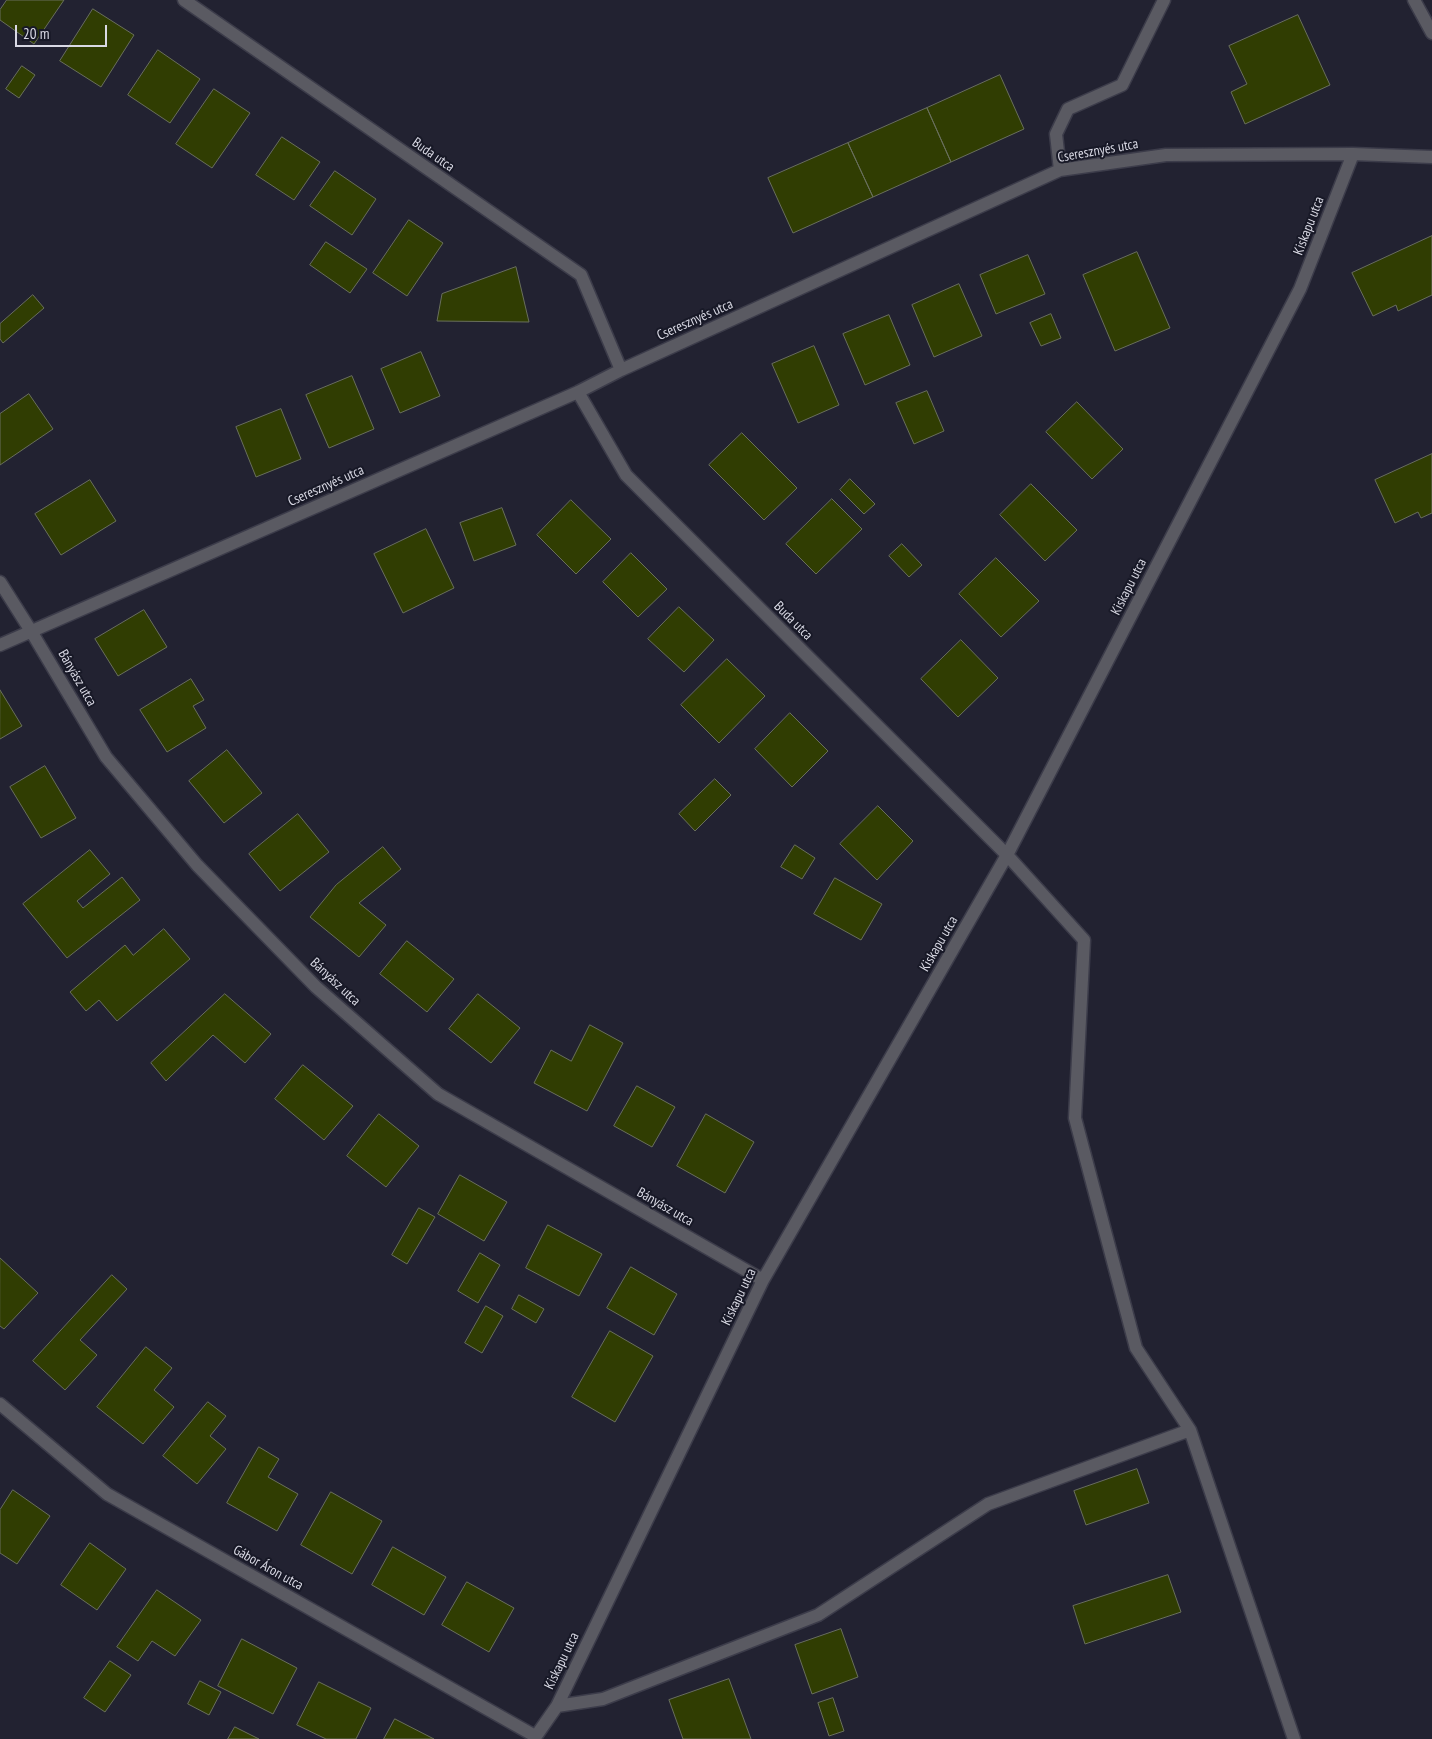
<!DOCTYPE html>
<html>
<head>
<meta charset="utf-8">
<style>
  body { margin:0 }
  #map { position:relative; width:1432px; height:1739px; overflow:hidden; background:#222231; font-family:"PT Sans Narrow",sans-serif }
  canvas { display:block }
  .scale { position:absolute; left:15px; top:25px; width:92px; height:22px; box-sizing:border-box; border:2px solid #d9d9e4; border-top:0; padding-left:6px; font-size:15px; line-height:18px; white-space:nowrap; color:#d9d9e4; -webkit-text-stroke:4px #181927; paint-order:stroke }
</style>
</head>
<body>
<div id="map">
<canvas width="1432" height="1739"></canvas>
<div class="scale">20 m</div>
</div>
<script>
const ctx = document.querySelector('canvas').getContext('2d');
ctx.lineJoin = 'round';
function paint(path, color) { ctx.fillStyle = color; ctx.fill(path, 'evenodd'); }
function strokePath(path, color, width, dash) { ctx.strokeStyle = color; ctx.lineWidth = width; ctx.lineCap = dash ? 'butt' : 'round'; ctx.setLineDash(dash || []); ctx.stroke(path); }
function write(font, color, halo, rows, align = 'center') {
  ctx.font = font + ' "PT Sans Narrow",sans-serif'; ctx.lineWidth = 4; ctx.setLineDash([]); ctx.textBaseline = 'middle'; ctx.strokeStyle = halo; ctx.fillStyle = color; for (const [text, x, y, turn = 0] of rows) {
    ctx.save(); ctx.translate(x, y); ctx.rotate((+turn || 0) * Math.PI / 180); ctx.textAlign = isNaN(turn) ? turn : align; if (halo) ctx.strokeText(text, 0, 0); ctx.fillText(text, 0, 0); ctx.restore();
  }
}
const building = new Path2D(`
  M 7,0 L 64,0 L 34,44 L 0,20 L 0,10 Z
  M 93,9 L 134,35 L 101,87 L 60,61 Z
  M 1298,15 L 1330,85 L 1245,124 L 1231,92 L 1247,84 L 1229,46 Z
  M 158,50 L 200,79 L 170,123 L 128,95 Z
  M 22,66 L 35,75 L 19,98 L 6,89 Z
  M 1000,75 L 1024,129 L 951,162 L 927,108 Z
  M 214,89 L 250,113 L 212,168 L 176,144 Z
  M 927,108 L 951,162 L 873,197 L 848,143 Z
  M 282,137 L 320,162 L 294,200 L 256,175 Z
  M 848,143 L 873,197 L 793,233 L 768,178 Z
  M 335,171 L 376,199 L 352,235 L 310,206 Z
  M 409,220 L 443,243 L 407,296 L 373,273 Z
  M 1432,236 L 1432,295 L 1398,311 L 1396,305 L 1373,316 L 1352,273 Z
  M 326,242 L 367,269 L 350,293 L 310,265 Z
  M 1137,252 L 1170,328 L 1115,351 L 1083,275 Z
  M 1028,255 L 1045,294 L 996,314 L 980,275 Z
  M 516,267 L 529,322 L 437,321 L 442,294 Z
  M 959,284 L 982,336 L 934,357 L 912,305 Z
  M 33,295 L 44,308 L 3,343 L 0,339 L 0,324 Z
  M 1051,314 L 1061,338 L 1041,346 L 1030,323 Z
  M 889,315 L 910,365 L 865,385 L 843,334 Z
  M 814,346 L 839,405 L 798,423 L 772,364 Z
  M 421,352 L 440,396 L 400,413 L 381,369 Z
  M 352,376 L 374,429 L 329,448 L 306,395 Z
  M 927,391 L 944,431 L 914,444 L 896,403 Z
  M 29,394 L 53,429 L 0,465 L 0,414 Z
  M 1077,402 L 1123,449 L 1092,479 L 1046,432 Z
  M 281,409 L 301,459 L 256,477 L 236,427 Z
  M 742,433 L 797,488 L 764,520 L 709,465 Z
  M 1432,454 L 1432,513 L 1421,518 L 1418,512 L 1395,523 L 1375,480 Z
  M 850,479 L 875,504 L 864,514 L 840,490 Z
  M 90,480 L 116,521 L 61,555 L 35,514 Z
  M 1031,484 L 1077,530 L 1045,561 L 1000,515 Z
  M 832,499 L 862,529 L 816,574 L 786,544 Z
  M 571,500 L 611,539 L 576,574 L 537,535 Z
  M 502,508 L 516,545 L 474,561 L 460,523 Z
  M 426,529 L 454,588 L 403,613 L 374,554 Z
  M 902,544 L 922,565 L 909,577 L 889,556 Z
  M 631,553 L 667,589 L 638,617 L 603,582 Z
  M 996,558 L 1039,601 L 1001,637 L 959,594 Z
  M 679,607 L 714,640 L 684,672 L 648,639 Z
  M 144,610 L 167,647 L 118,676 L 95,639 Z
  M 961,640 L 998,678 L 958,717 L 921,679 Z
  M 727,659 L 765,696 L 719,743 L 681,705 Z
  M 191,679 L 204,700 L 193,706 L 206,728 L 167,752 L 140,710 Z
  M 0,690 L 22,726 L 0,739 Z
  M 790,713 L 828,751 L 792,787 L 755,749 Z
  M 227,750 L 262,793 L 224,823 L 189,781 Z
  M 45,766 L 76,818 L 41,838 L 10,787 Z
  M 715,779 L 731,795 L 695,831 L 679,814 Z
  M 878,806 L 913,841 L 877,880 L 840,844 Z
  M 298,814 L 329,852 L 280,891 L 249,854 Z
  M 795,845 L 815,858 L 802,879 L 781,867 Z
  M 383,847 L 401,869 L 359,903 L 386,925 L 359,957 L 310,917 L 336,885 Z
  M 90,850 L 110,874 L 77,901 L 83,908 L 122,877 L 140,900 L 67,958 L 23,904 Z
  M 835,878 L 882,904 L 861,940 L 814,914 Z
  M 164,929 L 190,959 L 117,1021 L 99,1000 L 86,1011 L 70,992 L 125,945 L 133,955 Z
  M 407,941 L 454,979 L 427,1012 L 380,974 Z
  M 225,994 L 271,1034 L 245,1063 L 213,1035 L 166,1081 L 151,1063 Z
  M 478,994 L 520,1028 L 491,1063 L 449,1029 Z
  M 590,1025 L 623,1043 L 587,1111 L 534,1083 L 551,1050 L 571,1061 Z
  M 303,1065 L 353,1106 L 324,1140 L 275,1099 Z
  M 637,1086 L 675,1107 L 652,1147 L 614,1126 Z
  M 379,1114 L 419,1146 L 386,1187 L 347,1156 Z
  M 706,1114 L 754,1142 L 725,1193 L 677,1166 Z
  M 460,1175 L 507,1202 L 484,1241 L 438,1214 Z
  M 419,1208 L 435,1217 L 407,1264 L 392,1255 Z
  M 548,1225 L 602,1254 L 579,1296 L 526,1268 Z
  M 480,1253 L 500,1265 L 478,1303 L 458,1291 Z
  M 0,1258 L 38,1293 L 4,1329 L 0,1326 Z
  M 631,1267 L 677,1294 L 654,1335 L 607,1308 Z
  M 112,1275 L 127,1289 L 80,1340 L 97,1355 L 65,1390 L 33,1361 Z
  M 519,1295 L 544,1309 L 536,1323 L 512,1309 Z
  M 486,1306 L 503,1316 L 482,1353 L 465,1343 Z
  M 610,1331 L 653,1356 L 615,1422 L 572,1397 Z
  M 146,1347 L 172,1368 L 154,1390 L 174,1407 L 143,1444 L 97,1407 Z
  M 208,1402 L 226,1416 L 210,1436 L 226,1449 L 197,1484 L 163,1456 Z
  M 259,1447 L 279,1459 L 268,1477 L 298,1494 L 277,1531 L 227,1503 Z
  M 1137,1469 L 1149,1503 L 1086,1525 L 1074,1491 Z
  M 13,1490 L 50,1516 L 17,1564 L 0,1553 L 0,1510 Z
  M 331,1492 L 382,1521 L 352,1574 L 301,1545 Z
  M 90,1543 L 126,1569 L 97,1610 L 61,1585 Z
  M 393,1547 L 446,1577 L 424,1615 L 372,1585 Z
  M 1168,1575 L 1181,1612 L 1085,1644 L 1073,1606 Z
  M 467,1582 L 514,1608 L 489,1652 L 442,1625 Z
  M 157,1590 L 201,1620 L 175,1656 L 152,1641 L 138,1661 L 117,1647 Z
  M 841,1629 L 858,1677 L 812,1694 L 795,1645 Z
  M 242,1639 L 297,1668 L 273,1714 L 218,1686 Z
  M 110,1661 L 131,1675 L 105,1712 L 84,1698 Z
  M 729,1679 L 751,1739 L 683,1739 L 669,1700 Z
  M 200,1681 L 221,1692 L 209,1715 L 188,1704 Z
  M 319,1682 L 371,1708 L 356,1739 L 326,1739 L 297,1725 Z
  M 833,1698 L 844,1731 L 829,1736 L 818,1703 Z
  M 395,1719 L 434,1739 L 384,1739 Z
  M 235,1727 L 259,1739 L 228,1739 Z`);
paint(building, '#303d02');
strokePath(building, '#696f5c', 1);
const minor = new Path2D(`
  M 184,0 L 581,275 L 621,370
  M 1414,0 L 1432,33
  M 1060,170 L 1056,134 L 1068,109 L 1122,85 L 1164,0
  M 578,392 L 626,475 L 1007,855 L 1084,940 L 1075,1118 L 1136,1348 L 1190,1430 L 1294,1739
  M 0,582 L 31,631 L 106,757 L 197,865 L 316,987 L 438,1094 L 763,1280
  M 0,645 L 578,392 L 621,370 L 1060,170 L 1166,155 L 1353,154 L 1432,157
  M 0,1404 L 107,1494 L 535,1736
  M 557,1706 L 603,1699 L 818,1615 L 988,1504 L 1190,1430
  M 534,1739 L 557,1706 L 763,1280 L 1007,855 L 1300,289 L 1353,154`);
strokePath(minor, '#3c3c4a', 15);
strokePath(minor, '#5a5a62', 12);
write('14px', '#d9d9e4', '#181927', [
  ["Cseresznyés utca",1098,151,-10],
  ["Buda utca",433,155,35],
  ["Kiskapu utca",1309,226,-69],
  ["Cseresznyés utca",695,320,-24],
  ["Cseresznyés utca",326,486,-24],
  ["Kiskapu utca",1129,587,-63],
  ["Buda utca",793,621,45],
  ["Bányász utca",77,678,60],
  ["Kiskapu utca",939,944,-60],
  ["Bányász utca",335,982,43],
  ["Bányász utca",665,1207,30],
  ["Kiskapu utca",739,1297,-64],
  ["Gábor Áron utca",268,1568,29],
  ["Kiskapu utca",562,1661,-64]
]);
</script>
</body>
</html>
